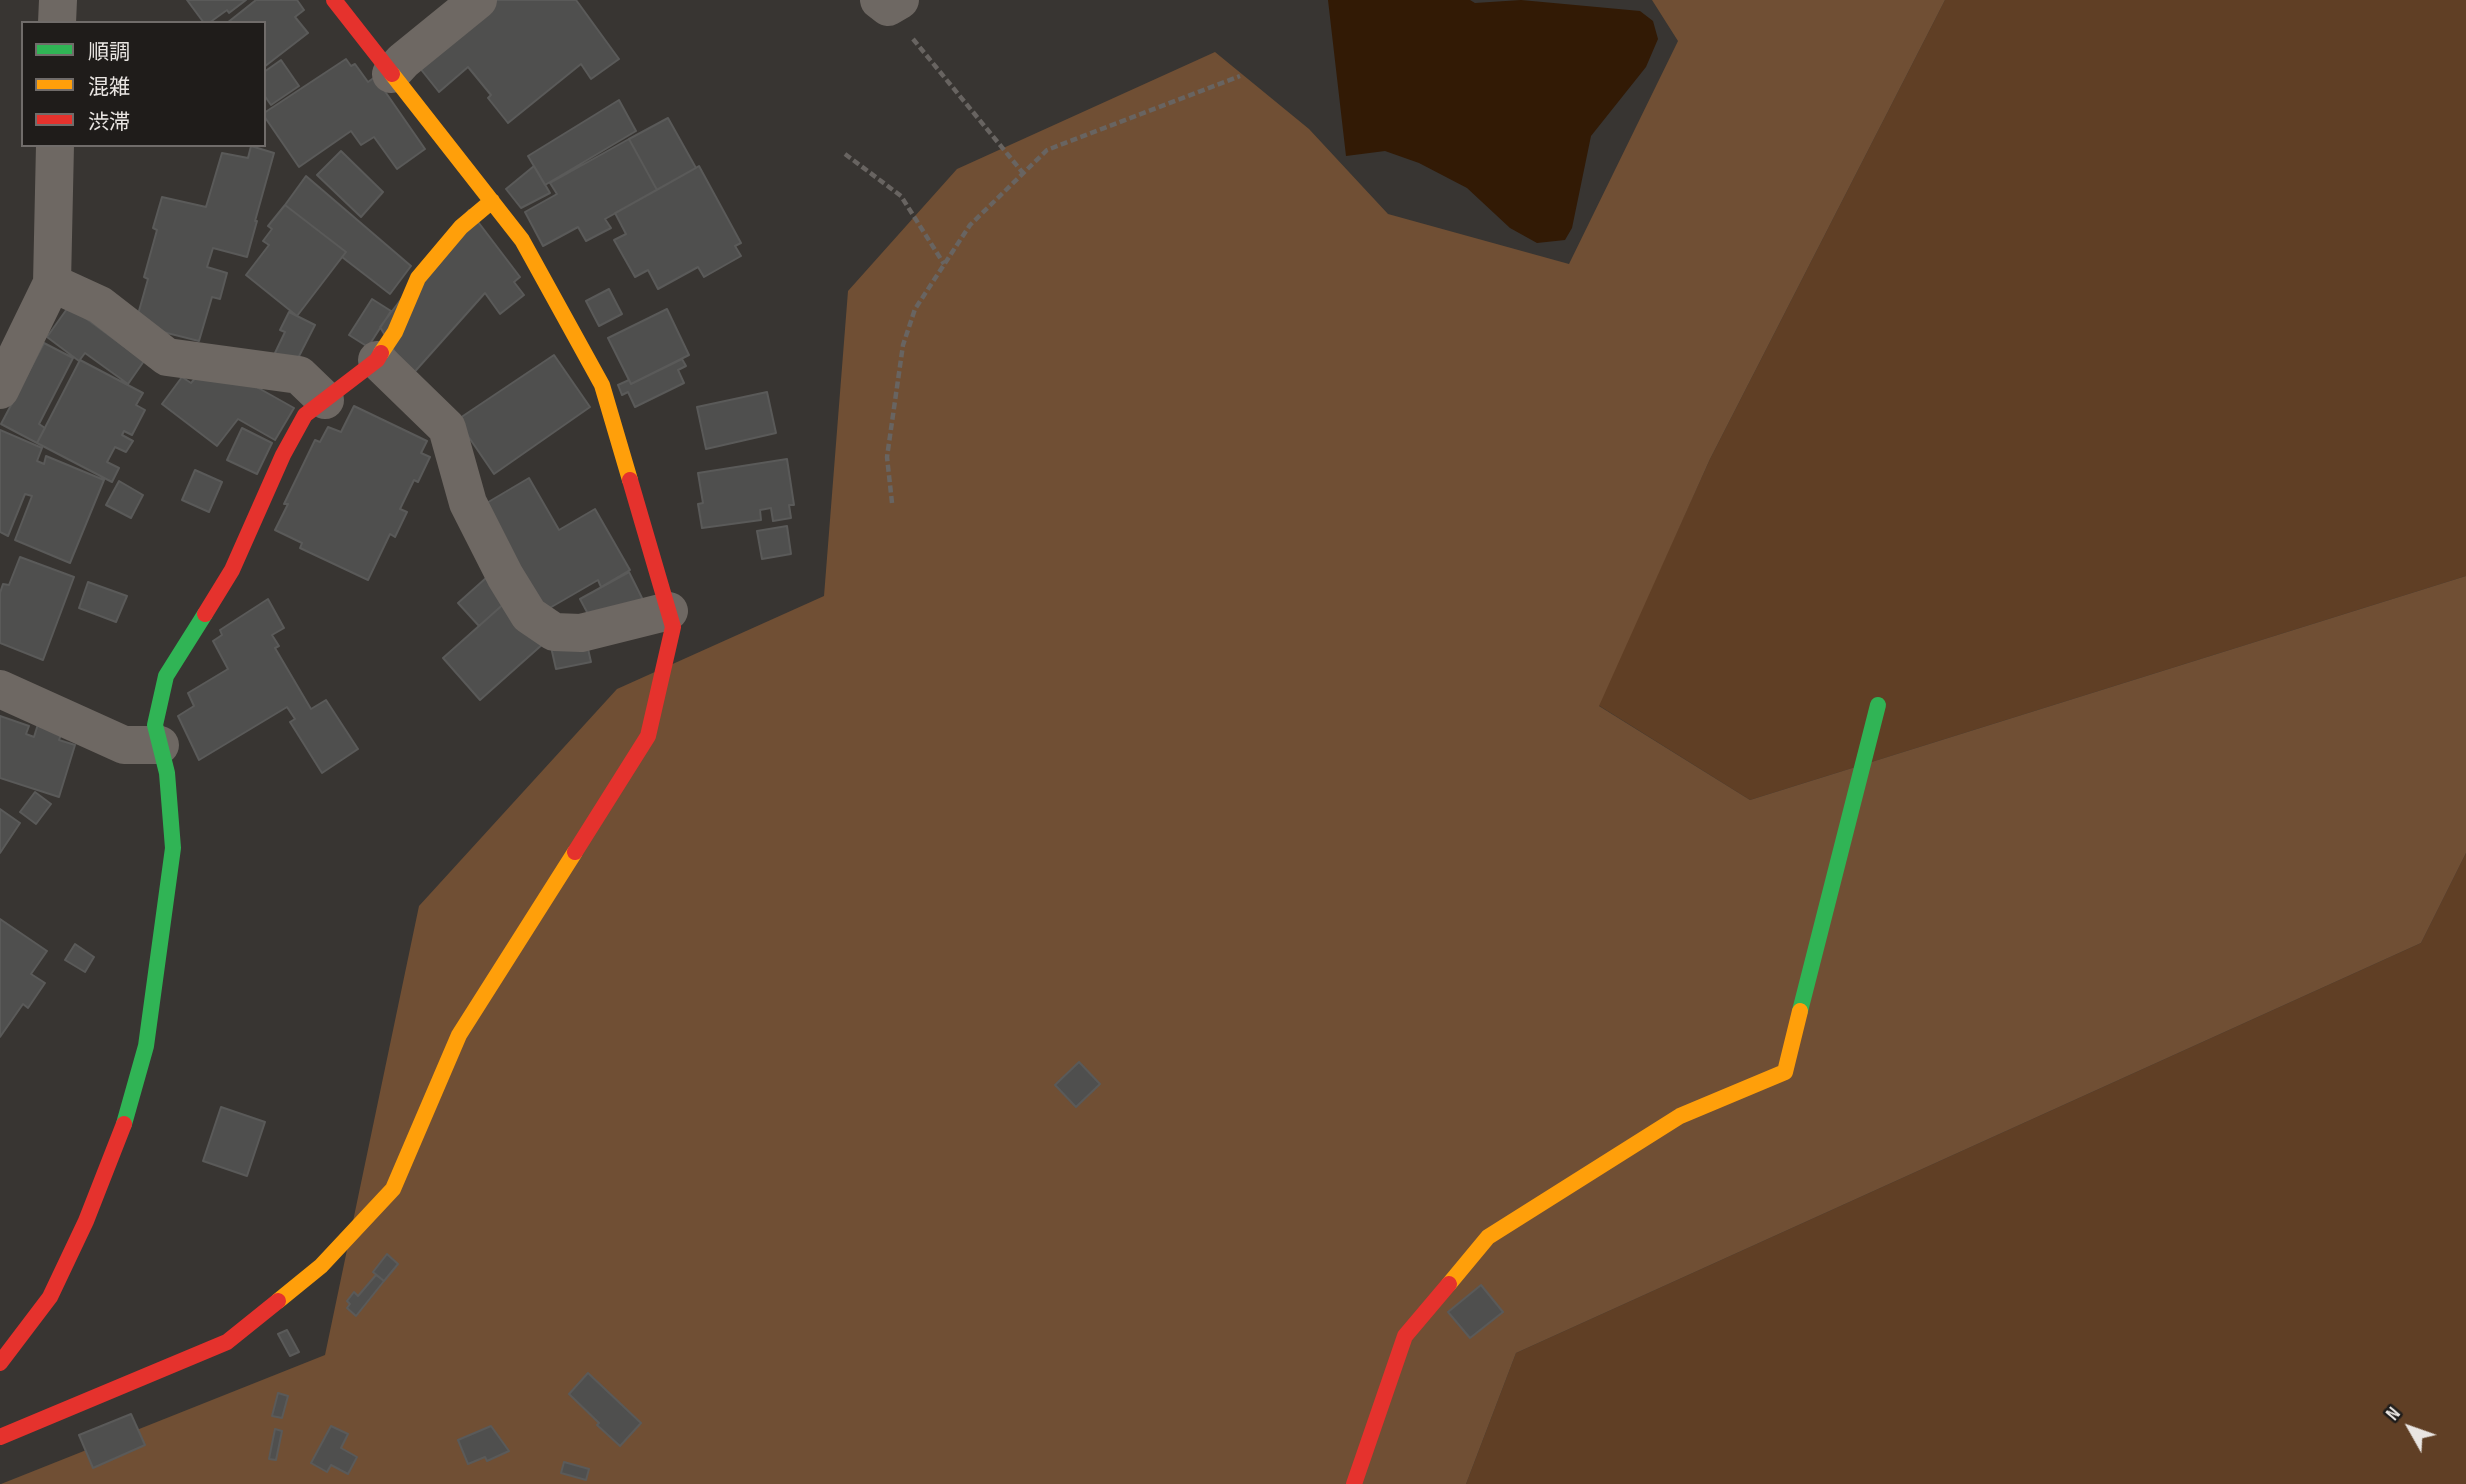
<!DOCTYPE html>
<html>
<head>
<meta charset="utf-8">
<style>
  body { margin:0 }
  #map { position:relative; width:2466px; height:1484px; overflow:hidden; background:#383532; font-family:"Sofia Sans Condensed","Noto Sans JP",sans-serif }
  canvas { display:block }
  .legend { position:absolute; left:21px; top:21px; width:245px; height:126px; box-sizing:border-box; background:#1f1c1a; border:2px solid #706c6a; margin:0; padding:9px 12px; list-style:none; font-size:21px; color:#e9e5e2 }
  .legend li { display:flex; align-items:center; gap:14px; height:35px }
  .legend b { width:35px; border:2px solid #706c6a }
  .north { position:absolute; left:2375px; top:1393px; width:70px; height:70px; -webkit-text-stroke:5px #1f1c1a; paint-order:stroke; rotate:310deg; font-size:19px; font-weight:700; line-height:28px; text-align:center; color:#e9e5e2 }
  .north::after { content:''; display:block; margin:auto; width:24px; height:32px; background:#e9e5e2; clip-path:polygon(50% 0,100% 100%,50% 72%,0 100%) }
</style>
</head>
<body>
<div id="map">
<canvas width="2466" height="1484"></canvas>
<ul class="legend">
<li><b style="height:9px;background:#30b455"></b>順調</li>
<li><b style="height:9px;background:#ff9f0a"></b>混雑</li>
<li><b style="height:9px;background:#e5322d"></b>渋滞</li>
</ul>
<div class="north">N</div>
</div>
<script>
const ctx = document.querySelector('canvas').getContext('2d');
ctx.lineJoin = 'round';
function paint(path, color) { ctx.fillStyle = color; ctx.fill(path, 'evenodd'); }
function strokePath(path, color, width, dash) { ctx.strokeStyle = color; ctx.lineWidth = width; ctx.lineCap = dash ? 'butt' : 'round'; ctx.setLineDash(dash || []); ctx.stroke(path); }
paint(new Path2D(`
  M 1945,0 L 2466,0 L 2466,576 L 1750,800 L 1598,705 L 1710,459 Z
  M 2466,853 L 2466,1484 L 1466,1484 L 1516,1353 L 2421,943 Z`), '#603f25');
paint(new Path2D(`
  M 1652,0 L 1945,0 L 1710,459 L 1599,706 L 1750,800 L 2466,576 L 2466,853 L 2421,943 L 1516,1353 L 1466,1484 L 1,1484 L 325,1355 L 419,906 L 617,689 L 824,596 L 848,291 L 957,169 L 1215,52 L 1309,129 L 1388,214 L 1569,264 L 1678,41 Z`), '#704f34');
paint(new Path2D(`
  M 1328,0 L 1470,0 L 1475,3 L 1521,0 L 1640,11 L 1653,21 L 1658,39 L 1646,67 L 1591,136 L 1572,228 L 1565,240 L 1537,243 L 1510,228 L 1467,188 L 1419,163 L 1385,151 L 1346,156 Z`), '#321a05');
const building = new Path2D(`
  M 187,0 L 246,0 L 229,13 L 227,10 L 209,23 L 204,23 Z
  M 256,0 L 297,0 L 304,10 L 295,17 L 308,33 L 264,67 L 264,23 L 227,23 Z
  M 491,0 L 576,0 L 619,59 L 591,79 L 581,64 L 508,123 L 488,98 L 491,95 L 468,67 L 439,92 L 415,62 Z
  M 346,59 L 351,66 L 355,64 L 368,82 L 375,77 L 425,149 L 397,169 L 374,137 L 361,145 L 351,131 L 299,167 L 264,116 L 264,113 Z
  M 281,60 L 299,86 L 271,105 L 264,95 L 264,72 Z
  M 619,100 L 636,131 L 545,185 L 528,156 Z
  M 668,118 L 696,168 L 657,190 L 629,139 Z
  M 629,139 L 657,190 L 605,219 L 611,228 L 586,241 L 578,227 L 543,246 L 525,212 L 557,194 L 550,183 Z
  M 251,146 L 274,153 L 255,221 L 257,221 L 247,257 L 213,248 L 207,267 L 227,273 L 220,299 L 212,297 L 199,341 L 135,325 L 148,279 L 144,277 L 157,230 L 153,228 L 162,197 L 206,207 L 222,153 L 248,158 Z
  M 341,151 L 383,192 L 361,217 L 317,175 Z
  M 534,166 L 550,193 L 521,208 L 506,189 Z
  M 699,166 L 741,243 L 735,246 L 741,256 L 704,277 L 698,267 L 658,289 L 648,270 L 635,277 L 614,240 L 626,234 L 615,213 Z
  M 306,176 L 411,266 L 390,294 L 342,257 L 346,252 L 285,205 Z
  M 285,205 L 346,252 L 297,316 L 246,275 L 269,245 L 263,241 L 272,229 L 268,226 Z
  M 469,210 L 520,277 L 514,282 L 524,295 L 500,314 L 485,293 L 410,377 L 380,327 Z
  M 609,289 L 622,314 L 599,326 L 586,301 Z
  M 372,299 L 391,311 L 368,347 L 349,335 Z
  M 69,306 L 144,361 L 128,384 L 85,353 L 79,361 L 47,337 Z
  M 667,309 L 689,355 L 631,384 L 608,338 Z
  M 289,312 L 315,325 L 294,366 L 274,355 L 285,332 L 280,330 Z
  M 44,343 L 73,358 L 39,424 L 45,428 L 37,443 L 1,424 Z
  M 554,355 L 590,407 L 494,474 L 457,420 Z
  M 682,359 L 686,366 L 678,370 L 684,383 L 635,407 L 628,392 L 622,395 L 618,385 L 629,380 L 631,384 Z
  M 80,360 L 143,393 L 136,405 L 145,410 L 132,435 L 124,431 L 122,435 L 133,441 L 126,452 L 115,447 L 107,462 L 119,468 L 112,482 L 37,443 Z
  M 197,376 L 237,376 L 294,408 L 275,440 L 238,419 L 217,446 L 162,404 L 182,377 L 191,383 Z
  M 767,392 L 776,433 L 706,449 L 697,407 Z
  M 354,406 L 427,441 L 421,453 L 430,457 L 418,482 L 414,480 L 400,509 L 407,512 L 395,537 L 390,534 L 368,580 L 300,548 L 302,543 L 275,530 L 288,504 L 284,504 L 315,440 L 320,442 L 328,427 L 341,432 Z
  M 242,428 L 272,443 L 257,474 L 227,460 Z
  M 0,430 L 42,448 L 37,461 L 44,464 L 46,456 L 104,480 L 70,563 L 15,540 L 32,496 L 25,494 L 8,536 L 0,532 Z
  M 787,459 L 794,505 L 789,505 L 791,518 L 773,521 L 771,508 L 760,510 L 761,520 L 702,528 L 698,504 L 703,503 L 698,473 Z
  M 195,470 L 222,482 L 209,512 L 182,500 Z
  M 529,478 L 559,530 L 595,509 L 630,570 L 601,587 L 598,580 L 541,613 L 485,504 Z
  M 119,481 L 143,495 L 131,518 L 106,505 Z
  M 787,526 L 791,554 L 762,559 L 757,531 Z
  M 20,557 L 74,577 L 43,660 L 0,643 L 0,593 L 3,584 L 9,585 Z
  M 629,572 L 648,610 L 595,627 L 580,599 Z
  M 486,578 L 507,601 L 479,626 L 458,603 Z
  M 88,582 L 127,596 L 116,622 L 79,608 Z
  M 268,599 L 284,628 L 272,635 L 279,646 L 275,648 L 311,709 L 326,700 L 358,749 L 322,773 L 290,722 L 295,719 L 287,707 L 199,760 L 178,716 L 194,706 L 188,693 L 228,669 L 213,641 L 222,635 L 220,630 Z
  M 507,601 L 544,643 L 480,700 L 443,658 Z
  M 586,640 L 591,662 L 556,669 L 551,647 Z
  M 0,716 L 29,726 L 26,734 L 34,737 L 38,724 L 62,732 L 59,740 L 75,745 L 59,797 L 0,778 Z
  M 35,792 L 51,804 L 36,824 L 20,812 Z
  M 0,809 L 20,823 L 0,853 Z
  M 0,919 L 47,951 L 31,974 L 45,983 L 28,1008 L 23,1004 L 0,1037 Z
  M 75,944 L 94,957 L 85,972 L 65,960 Z
  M 1079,1062 L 1100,1084 L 1076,1107 L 1055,1085 Z
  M 221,1107 L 265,1122 L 247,1176 L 203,1161 Z
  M 387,1254 L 398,1264 L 384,1281 L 373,1272 Z
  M 376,1275 L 384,1281 L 356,1316 L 347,1308 L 350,1304 L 347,1301 L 354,1292 L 358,1296 Z
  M 1481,1285 L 1503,1312 L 1470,1338 L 1448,1312 Z
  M 287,1330 L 299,1352 L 290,1356 L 278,1334 Z
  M 588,1373 L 641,1423 L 620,1446 L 597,1425 L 599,1423 L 569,1394 Z
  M 278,1393 L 288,1396 L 282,1418 L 272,1416 Z
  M 131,1414 L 145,1445 L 93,1468 L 79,1435 Z
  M 331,1426 L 348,1434 L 341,1448 L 357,1457 L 348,1474 L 331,1465 L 327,1472 L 311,1463 Z
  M 491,1426 L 509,1451 L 487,1461 L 485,1457 L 468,1464 L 458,1440 Z
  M 275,1429 L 282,1431 L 276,1460 L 269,1459 Z
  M 564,1462 L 589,1469 L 586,1480 L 561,1473 Z`);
paint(building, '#4f4f4e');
strokePath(building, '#5a5a59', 2);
strokePath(new Path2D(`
  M 913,39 L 1023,173
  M 845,154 L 901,196 L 944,264
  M 892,503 L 887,457 L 903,345 L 915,309 L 970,225 L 1047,150 L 1240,76`), '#686461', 4.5, [7, 3.5]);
strokePath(new Path2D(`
  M 879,0 L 888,7 L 900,0
  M 57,23 L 58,0
  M 391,74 L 403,61 L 478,0
  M 52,283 L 100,305 L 167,357 L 299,375 L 325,400
  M 377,360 L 447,428 L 468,503 L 505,576 L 529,615 L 554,632 L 581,633 L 669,611
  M 0,390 L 52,283 L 55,145
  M 0,689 L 124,745 L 160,745`), '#6e6863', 38);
strokePath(new Path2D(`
  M 1800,1011 L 1878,705
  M 124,1124 L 146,1046 L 173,848 L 167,773 L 155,725 L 166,676 L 205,614`), '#30b455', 16);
strokePath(new Path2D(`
  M 392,74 L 522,240 L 602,385 L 630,480
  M 381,353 L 395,332 L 418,278 L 461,227 L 492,201
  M 1449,1284 L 1488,1237 L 1680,1116 L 1785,1072 L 1800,1011
  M 278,1301 L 321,1266 L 393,1189 L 459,1035 L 575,852`), '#ff9f0a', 16);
strokePath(new Path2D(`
  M 334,0 L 392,74
  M 205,614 L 232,570 L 283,455 L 305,415 L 377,360 L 381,353
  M 575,852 L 648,736 L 673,627 L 630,480
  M 0,1363 L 50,1297 L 86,1221 L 124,1124
  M 0,1437 L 227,1342 L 278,1301
  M 1354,1484 L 1405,1336 L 1449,1284`), '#e5322d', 16);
</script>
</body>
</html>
